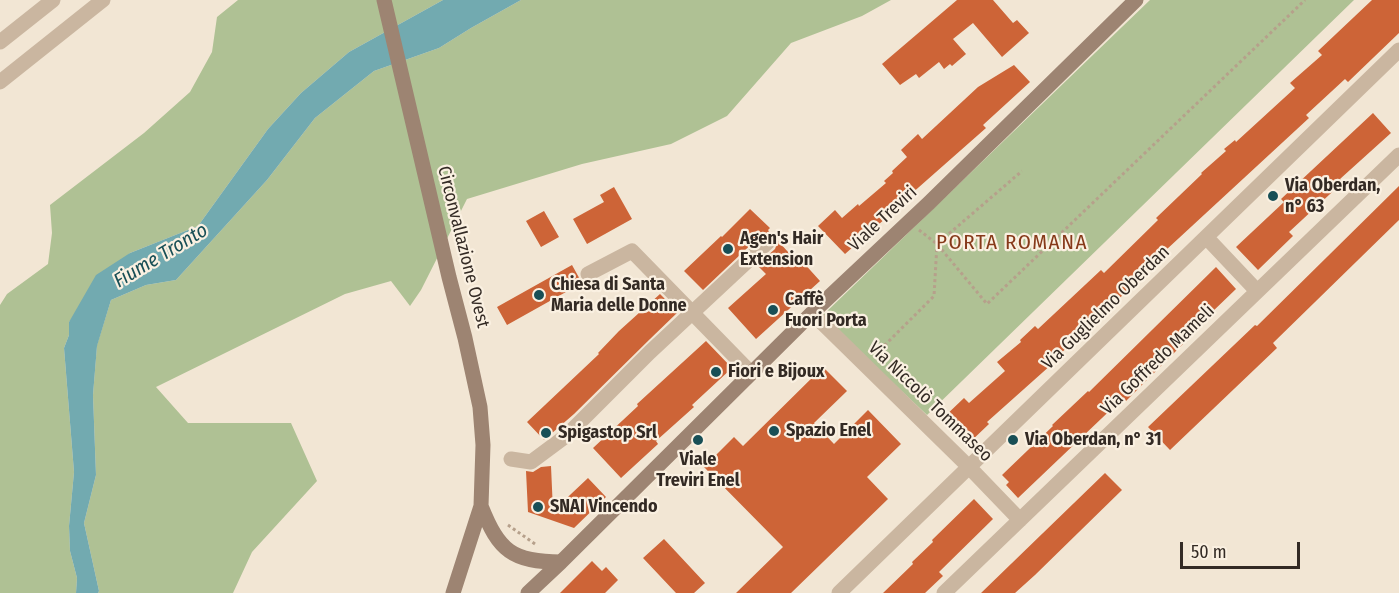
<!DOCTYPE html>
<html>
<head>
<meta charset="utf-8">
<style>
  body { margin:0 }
  #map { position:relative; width:1399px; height:593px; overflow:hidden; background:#f2e6d4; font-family:"Fira Sans Condensed",sans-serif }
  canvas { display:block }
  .scale { position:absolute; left:1180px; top:542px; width:120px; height:27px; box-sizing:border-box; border:3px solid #332a24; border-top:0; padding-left:8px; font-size:18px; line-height:21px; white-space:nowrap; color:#332a24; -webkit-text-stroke:4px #faf0e1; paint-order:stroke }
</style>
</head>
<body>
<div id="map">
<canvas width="1399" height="593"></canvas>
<div class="scale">50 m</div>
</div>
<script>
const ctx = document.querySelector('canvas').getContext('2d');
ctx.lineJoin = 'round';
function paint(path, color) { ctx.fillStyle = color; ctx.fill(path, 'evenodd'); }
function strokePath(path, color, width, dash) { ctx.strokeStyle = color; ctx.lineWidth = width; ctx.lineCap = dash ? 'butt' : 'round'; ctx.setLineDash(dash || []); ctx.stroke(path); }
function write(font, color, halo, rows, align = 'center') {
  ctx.font = font + ' "Fira Sans Condensed",sans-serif'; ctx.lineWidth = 4.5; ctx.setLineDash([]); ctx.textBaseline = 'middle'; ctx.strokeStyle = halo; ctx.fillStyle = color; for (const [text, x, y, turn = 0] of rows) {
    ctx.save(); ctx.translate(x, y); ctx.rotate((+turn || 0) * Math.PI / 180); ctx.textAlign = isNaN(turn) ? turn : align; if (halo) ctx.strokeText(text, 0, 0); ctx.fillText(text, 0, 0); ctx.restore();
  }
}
paint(new Path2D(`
  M 238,0 L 443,0 L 349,52 L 301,93 L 268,129 L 198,226 L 130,253 L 69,322 L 69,335 L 64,348 L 74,472 L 69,526 L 70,551 L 77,578 L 76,593 L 0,593 L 0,305 L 7,294 L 48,264 L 52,233 L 50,205 L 144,133 L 190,92 L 212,52 L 217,17 Z
  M 521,0 L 891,0 L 862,16 L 791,43 L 727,116 L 671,144 L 582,164 L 467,199 L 421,290 L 410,306 L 391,281 L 345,294 L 156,387 L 188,423 L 291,423 L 317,481 L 252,552 L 233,593 L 98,593 L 99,591 L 84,523 L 96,475 L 93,395 L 97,345 L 111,300 L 146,285 L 176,280 L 267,180 L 315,118 L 374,71 L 439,48 L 471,28 Z
  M 1150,0 L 1354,0 L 927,415 L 822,316 Z`), '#afc194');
paint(new Path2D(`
  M 443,0 L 521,0 L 471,28 L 439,48 L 374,71 L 315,118 L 267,180 L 176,280 L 146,285 L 111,300 L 97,346 L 93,395 L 96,475 L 84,523 L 99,591 L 98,593 L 76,593 L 77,578 L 70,551 L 69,526 L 74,472 L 64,348 L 69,335 L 69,322 L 96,275 L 130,253 L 198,226 L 268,129 L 301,93 L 349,52 Z`), '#72aab0');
paint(new Path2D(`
  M 957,0 L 993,0 L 1013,23 L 1017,20 L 1029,33 L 1002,57 L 973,23 L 953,39 L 966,54 L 952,66 L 950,64 L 944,69 L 939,62 L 919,78 L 916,74 L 900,85 L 882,64 Z
  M 1372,0 L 1399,0 L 1399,33 L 1348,82 L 1345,79 L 1306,115 L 1309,118 L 1166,250 L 1167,252 L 1124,294 L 1090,325 L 1091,326 L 1060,354 L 1061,356 L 987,422 L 989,424 L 968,444 L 943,418 L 964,398 L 969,403 L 1005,371 L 997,362 L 1021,342 L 1020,340 L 1035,326 L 1038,329 L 1101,270 L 1104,273 L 1158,220 L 1156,218 L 1202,174 L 1201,173 L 1226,151 L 1224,149 L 1235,140 L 1236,142 L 1295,88 L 1290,83 L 1322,55 L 1318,51 Z
  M 1014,65 L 1030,82 L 983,125 L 986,128 L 885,217 L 886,218 L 845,254 L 818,226 L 835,210 L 842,218 L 858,204 L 859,206 L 886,183 L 884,181 L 893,173 L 892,171 L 907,157 L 901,150 L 918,134 L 922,139 L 978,87 Z
  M 1373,113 L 1391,133 L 1340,179 L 1343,182 L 1289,232 L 1293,236 L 1258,270 L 1236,247 L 1284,202 L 1281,199 Z
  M 1399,186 L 1399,220 L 1273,343 L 1277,348 L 1170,450 L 1148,427 L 1255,325 L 1257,326 Z
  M 614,187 L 632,219 L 587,244 L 573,219 L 604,202 L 600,195 Z
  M 750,209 L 770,228 L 768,230 L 770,233 L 761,235 L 703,290 L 684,271 L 721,236 L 722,237 Z
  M 544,211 L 559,237 L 541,247 L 526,221 Z
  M 778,241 L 799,264 L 802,261 L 820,281 L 756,339 L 728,308 L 766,274 L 757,265 L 775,249 Z
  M 572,265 L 582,283 L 507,325 L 497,307 Z
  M 1216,267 L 1236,289 L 1184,339 L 1186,341 L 1126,401 L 1123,398 L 1018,498 L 1006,485 L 1009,482 L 1002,475 L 1053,426 L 1052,425 L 1088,391 L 1089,392 Z
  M 660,294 L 678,312 L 650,339 L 574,414 L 544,440 L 527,422 L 599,354 L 598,353 L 619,331 Z
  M 706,341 L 732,368 L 692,405 L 694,407 L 656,441 L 658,444 L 621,478 L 593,448 L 638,406 L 637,404 Z
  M 823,367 L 847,391 L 814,423 L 834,444 L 868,410 L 901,444 L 867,477 L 888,499 L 791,593 L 736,593 L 783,547 L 704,467 L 734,437 L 743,446 Z
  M 551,466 L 553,511 L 588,478 L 606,497 L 574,528 L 528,512 L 526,471 L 533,472 L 541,467 Z
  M 1105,473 L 1122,490 L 1035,575 L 1015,593 L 981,593 Z
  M 974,499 L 993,519 L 939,572 L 943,576 L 925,593 L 883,593 L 913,564 L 912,562 L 933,542 L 932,540 Z
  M 664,539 L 705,583 L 694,593 L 676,593 L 643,558 Z
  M 592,561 L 602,571 L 606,567 L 618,580 L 605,593 L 560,593 Z`), '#cd6437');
strokePath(new Path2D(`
  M 919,230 L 937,244 L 987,304 L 1305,0
  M 876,354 L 934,296 L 937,244 L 1022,171
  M 508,525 L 535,544`), '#b6a08b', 3, [3, 3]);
strokePath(new Path2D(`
  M 0,42 L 53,0
  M 0,82 L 103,0
  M 1206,237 L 1257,291
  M 588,274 L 632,251 L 751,373
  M 812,313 L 969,467 L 1020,520
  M 511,459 L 531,462 L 566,436 L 650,352 L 768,242
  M 839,593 L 1399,50
  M 944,593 L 1399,155`), '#cab6a0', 15);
strokePath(new Path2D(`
  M 384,0 L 449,277 L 465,338 L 480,407 L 483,445 L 481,506 L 453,593
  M 481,506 C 499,551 512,562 561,562
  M 528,593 L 561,562 L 812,313 L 929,203 L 1136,0`), '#9d8472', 15);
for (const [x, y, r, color] of [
  [1273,196,6,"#184f56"],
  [728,249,6,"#184f56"],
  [539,295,6,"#184f56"],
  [773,310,6,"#184f56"],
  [716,372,6,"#184f56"],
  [774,431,6,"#184f56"],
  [546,433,6,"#184f56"],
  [698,440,6,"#184f56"],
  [1013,440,6,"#184f56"],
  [538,507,6,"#184f56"]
]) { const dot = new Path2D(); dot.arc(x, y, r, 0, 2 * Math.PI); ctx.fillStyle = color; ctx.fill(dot); strokePath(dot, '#faf0e1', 2); }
write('bold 18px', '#332a24', '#faf0e1', [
  ["Via Oberdan,",1285,186],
  ["n° 63",1285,207],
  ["Agen's Hair",740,239],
  ["Extension",740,260],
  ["Chiesa di Santa",551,285],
  ["Maria delle Donne",551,306],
  ["Caffè",785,300],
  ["Fuori Porta",785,321],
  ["Fiori e Bijoux",728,372],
  ["Spazio Enel",786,431],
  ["Spigastop Srl",558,433],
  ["Via Oberdan, n° 31",1025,440],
  ["Viale",698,460,"center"],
  ["Treviri Enel",698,481,"center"],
  ["SNAI Vincendo",550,507]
], 'left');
write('18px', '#332a24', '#faf0e1', [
  ["Viale Treviri",883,219,-43],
  ["Circonvallazione Ovest",463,247,76],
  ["Via Guglielmo Oberdan",1106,308,-44],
  ["Via Goffredo Mameli",1158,360,-44],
  ["Via Niccolò Tommaseo",930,402,44]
]);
write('italic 20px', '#184f56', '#faf0e1', [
  ["Fiume Tronto",161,256,-31]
]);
ctx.letterSpacing = '1.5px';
write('21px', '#863919', '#faf0e1', [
  ["PORTA ROMANA",1012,243]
]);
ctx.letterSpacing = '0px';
</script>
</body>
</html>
